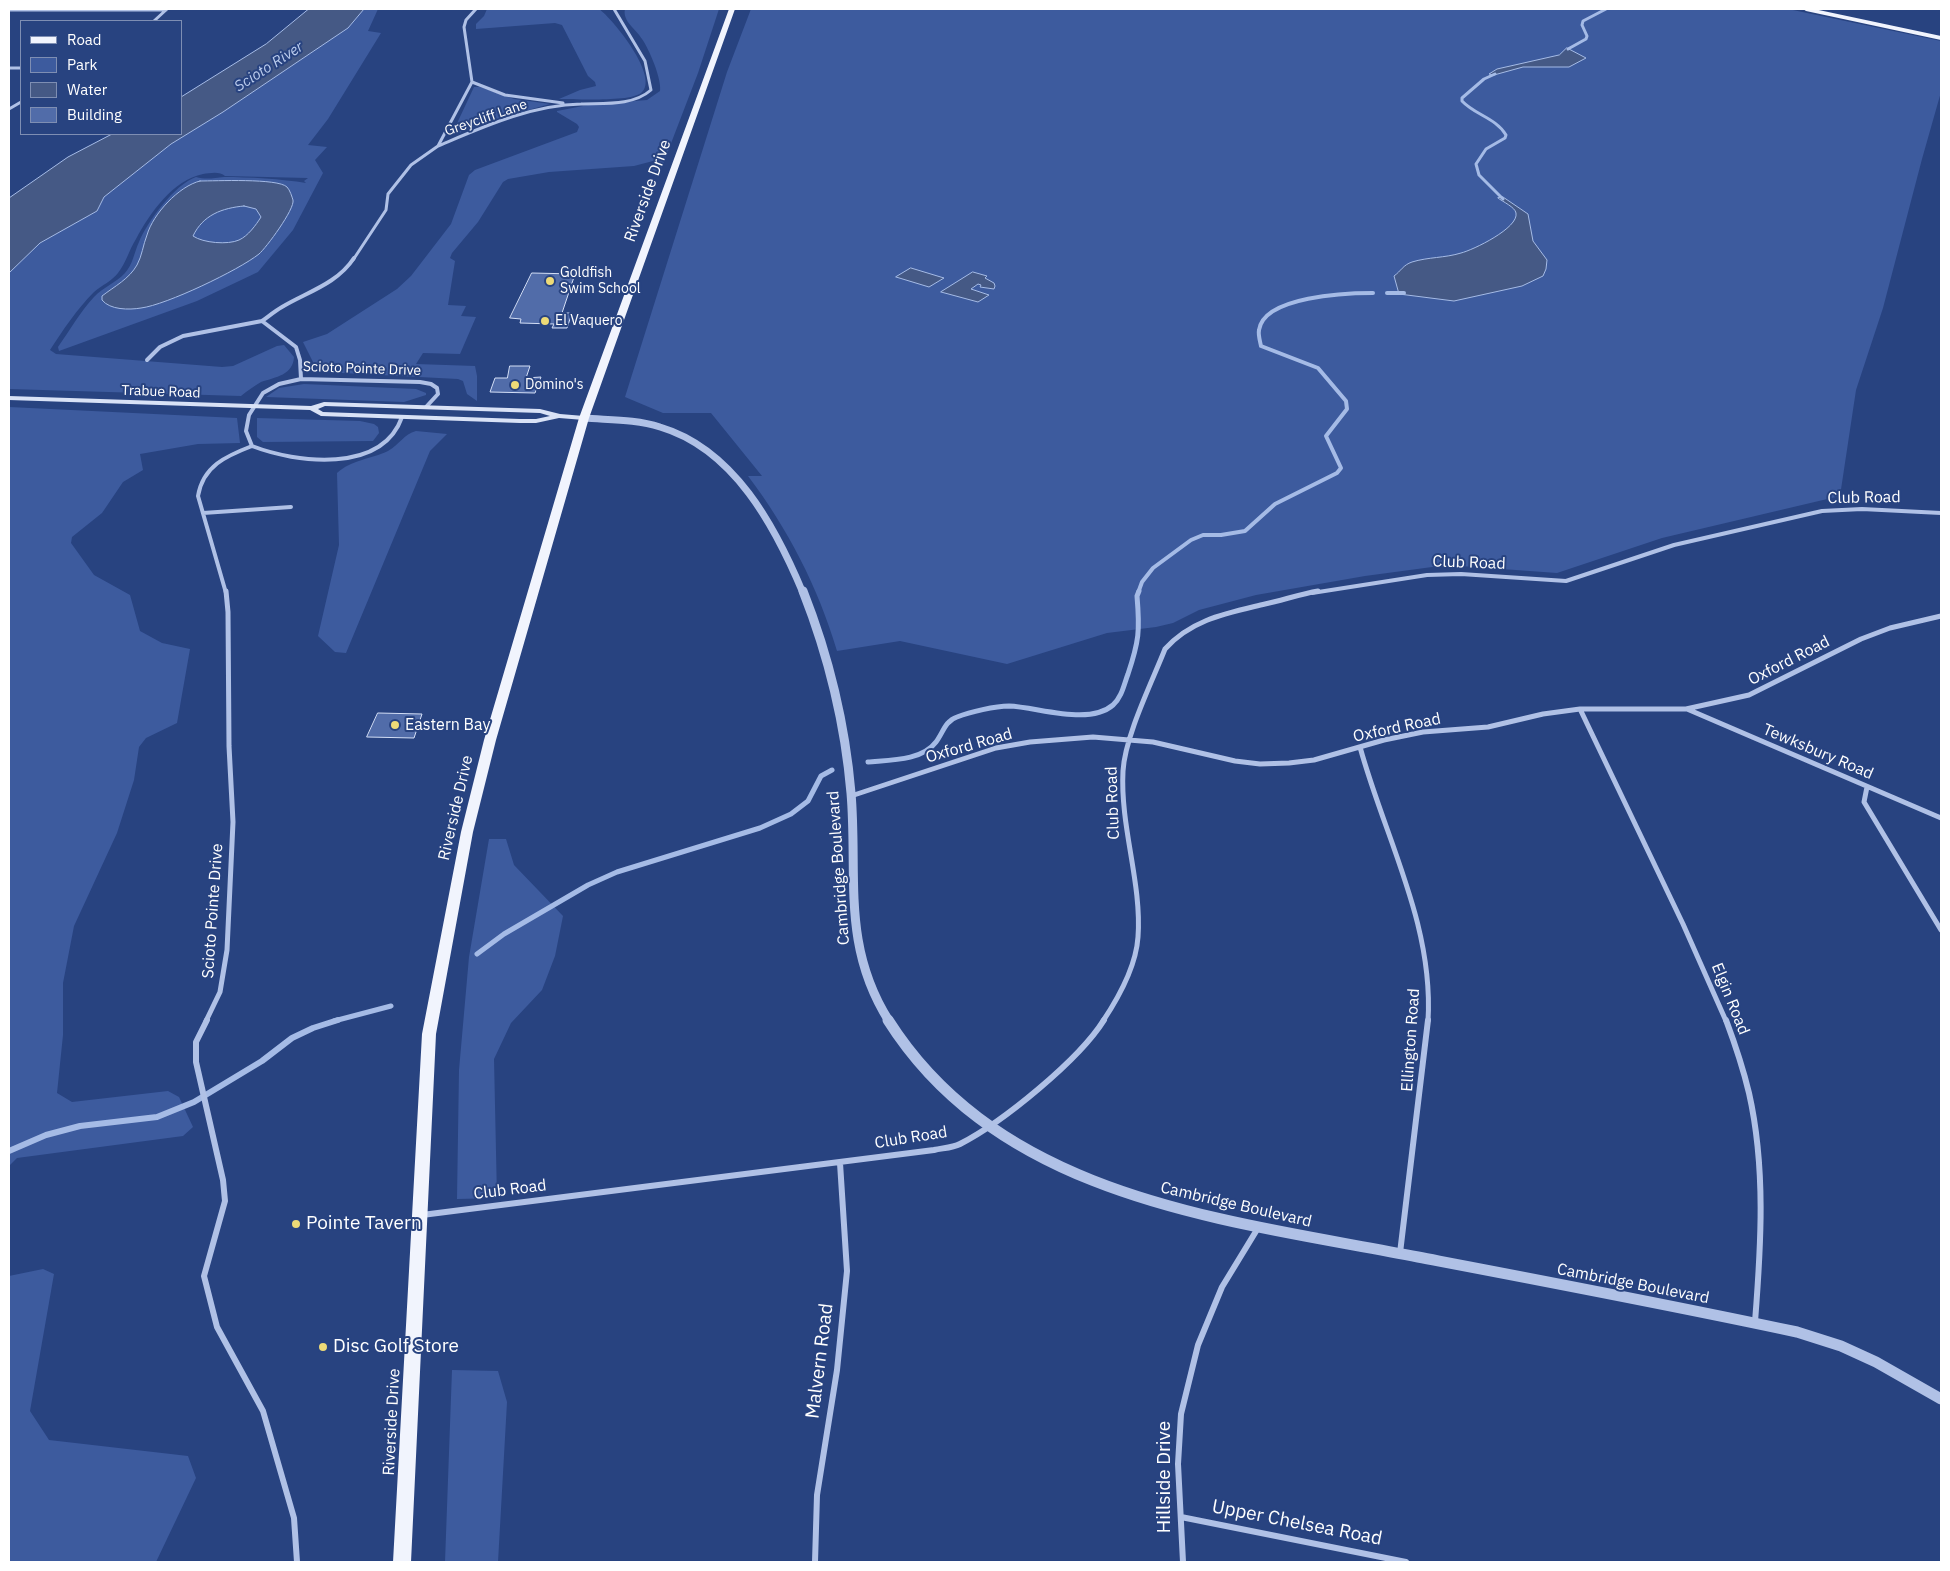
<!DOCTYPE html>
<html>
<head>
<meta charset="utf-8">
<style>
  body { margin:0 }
  #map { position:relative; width:1950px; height:1571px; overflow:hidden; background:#284380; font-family:"IBM Plex Sans",sans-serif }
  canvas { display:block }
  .frame { position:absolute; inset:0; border:10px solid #fff; pointer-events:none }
  .legend { position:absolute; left:20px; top:20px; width:162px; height:115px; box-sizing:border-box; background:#284380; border:1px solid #7e8eb3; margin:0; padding:6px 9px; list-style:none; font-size:15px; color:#fff }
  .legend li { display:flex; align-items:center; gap:10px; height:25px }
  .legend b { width:25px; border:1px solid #7e8eb3 }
</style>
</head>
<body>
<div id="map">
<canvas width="1950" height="1571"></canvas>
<div class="frame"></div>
<ul class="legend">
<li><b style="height:6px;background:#f1f4fd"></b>Road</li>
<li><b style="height:14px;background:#3d5b9e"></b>Park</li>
<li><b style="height:14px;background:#455985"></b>Water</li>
<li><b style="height:14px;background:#516ca9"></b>Building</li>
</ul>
</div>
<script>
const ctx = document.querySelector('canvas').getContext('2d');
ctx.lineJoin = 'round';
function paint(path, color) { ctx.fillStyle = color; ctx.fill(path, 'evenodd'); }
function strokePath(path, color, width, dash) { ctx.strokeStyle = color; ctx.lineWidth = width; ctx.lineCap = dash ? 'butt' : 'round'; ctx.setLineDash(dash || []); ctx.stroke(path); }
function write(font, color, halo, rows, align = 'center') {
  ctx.font = font + ' "IBM Plex Sans",sans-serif'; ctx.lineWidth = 4; ctx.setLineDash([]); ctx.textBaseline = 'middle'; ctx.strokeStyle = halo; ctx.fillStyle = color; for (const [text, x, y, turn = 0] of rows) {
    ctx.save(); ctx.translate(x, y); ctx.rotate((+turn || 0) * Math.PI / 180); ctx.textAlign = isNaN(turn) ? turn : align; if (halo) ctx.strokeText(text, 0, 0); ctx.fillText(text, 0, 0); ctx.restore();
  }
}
paint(new Path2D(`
  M 364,9 L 378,9 L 368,31 L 381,33 L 328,119 L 308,145 L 327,147 L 315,160 L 323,173 L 293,230 L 258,272 L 197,301 L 59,351 L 58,347 C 70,330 80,312 94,297 C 103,287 116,283 125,273 C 133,264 134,253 139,242 C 147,222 175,184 196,177 C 206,180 214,178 224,177 C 248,177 282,179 306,183 L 304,181 L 308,178 L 225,176 C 220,171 210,173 203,174 C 173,180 150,213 136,239 C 129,250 126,263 118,273 C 112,281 102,285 94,292 C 77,309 63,330 50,350 L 56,354 L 222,367 L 233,366 L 277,346 L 284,345 L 294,357 C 293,375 276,377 261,382 C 254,386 247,391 241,396 L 9,389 L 9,273 L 40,243 L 97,211 L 104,197 L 171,144 L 223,112 L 348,28 Z
  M 487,9 L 599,9 C 613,19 661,78 641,93 C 630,102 575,99 559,99 L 580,90 L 596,86 L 595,82 L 588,76 L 562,25 L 555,23 L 476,29 L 476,24 L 484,16 Z
  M 625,9 L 719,9 L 698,73 L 660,172 L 652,172 L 653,161 L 634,166 L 549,172 L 508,179 L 503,182 L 478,222 L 452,253 L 450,258 L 455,261 L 448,305 L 466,306 L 461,316 L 476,317 L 460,354 L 423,353 L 416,364 L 475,366 L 477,376 L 477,401 L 467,394 L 463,381 L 458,379 L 323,372 L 317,370 L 303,342 L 327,334 L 397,289 L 411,276 L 451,224 L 469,175 L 475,170 L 577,132 L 579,127 L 577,124 L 557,112 L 557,111 L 588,105 L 647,100 L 660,91 C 662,79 649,49 642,39 C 636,29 622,21 625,9 Z
  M 751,9 L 1788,9 L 1941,41 L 1941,92 L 1922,159 L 1883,308 L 1856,390 L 1840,496 L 1662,538 L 1557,573 L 1447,565 L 1365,576 L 1256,595 L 1199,610 L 1173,623 L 1156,627 L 1107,633 L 1007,664 L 900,641 L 837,651 C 818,587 788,529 748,476 L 762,476 L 711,413 L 663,413 L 625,397 L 727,72 Z
  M 474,87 L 480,87 L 514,99 L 550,104 L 492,120 L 459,133 L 452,134 Z
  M 304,384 L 416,389 L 426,393 L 426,395 L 404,402 L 266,397 L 279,388 Z
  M 9,407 L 237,418 L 240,443 L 198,444 L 140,454 L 143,470 L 123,482 L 102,513 L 72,537 L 71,543 L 94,575 L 130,595 L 140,631 L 162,643 L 190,649 L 177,723 L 146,738 L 139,747 L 134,780 L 117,833 L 74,926 L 63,983 L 63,1035 L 57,1093 L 72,1102 L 168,1091 L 179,1097 L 193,1127 L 183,1136 L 17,1158 L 9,1166 Z
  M 257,418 L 360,421 L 374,424 L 378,427 L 379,433 L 373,441 L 263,442 L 257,437 Z
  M 416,431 L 447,434 L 430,451 L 346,653 L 335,652 L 318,636 L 339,545 L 337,473 C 351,460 371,459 388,451 C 399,445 404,434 416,431 Z
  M 489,839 L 506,839 L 514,865 L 563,916 L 555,956 L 542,990 L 511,1023 L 494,1059 L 497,1198 L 457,1199 L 459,1070 L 469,957 Z
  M 43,1269 L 54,1274 L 30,1411 L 49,1440 L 188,1456 L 196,1478 L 156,1562 L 9,1562 L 9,1276 Z
  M 452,1370 L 498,1371 L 507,1402 L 498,1562 L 445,1562 Z`), '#3d5b9e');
const water = new Path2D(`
  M 309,9 L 364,9 L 348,28 L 223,112 L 171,144 L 104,197 L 97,211 L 40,243 L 9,273 L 9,198 L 68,157 L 112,134 L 181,134 L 181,97 L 266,44 Z
  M 1567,48 L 1586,58 L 1569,67 L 1523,67 L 1494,75 L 1489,74 L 1497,69 L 1559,55 Z
  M 200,181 C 215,181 278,178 287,187 C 290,190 292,197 293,200 C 295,209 266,248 259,254 C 239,270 166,305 141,308 C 129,310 110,310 102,300 L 102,296 C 115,286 129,279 137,265 C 142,256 143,245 147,235 C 153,214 179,186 200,181 ZM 244,206 L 256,209 L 261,217 C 256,225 248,236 239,240 C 228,245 203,243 193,236 C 203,215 222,208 244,206 Z
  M 1503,197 L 1528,214 L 1533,241 L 1547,260 L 1546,269 L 1543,276 L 1522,286 L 1454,301 L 1399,294 L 1394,276 C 1401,271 1403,265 1412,262 C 1428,257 1445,258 1461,253 C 1473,250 1519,228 1516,213 C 1515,207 1503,202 1498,198 Z
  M 911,268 L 944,278 L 929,287 L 896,277 Z
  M 973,272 L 987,276 L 985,278 L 994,283 L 995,286 L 994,289 L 980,287 L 981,285 L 978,284 L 971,289 L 989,295 L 978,302 L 941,292 Z`);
paint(water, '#455985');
strokePath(water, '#a5bbe6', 1);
strokePath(new Path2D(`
  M 1568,49 L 1586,39 L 1587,36 L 1582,25 L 1583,21 L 1606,9
  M 1495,74 L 1484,79 L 1462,98 L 1462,101 C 1475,115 1496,118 1506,135 L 1505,138 L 1486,149 L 1476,164 L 1479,175 L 1503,199`), '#a5bbe6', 3);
strokePath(new Path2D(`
  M 1387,293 L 1404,293
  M 1138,593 L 1142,582 L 1153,568 L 1191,540 L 1203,535 L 1221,535 L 1245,531 L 1275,504 L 1337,473 L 1341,468 L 1326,436 L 1347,409 L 1346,401 L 1318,368 L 1261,346 C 1260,341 1258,335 1259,330 C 1264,296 1347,293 1373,293`), '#a5bbe6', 4);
strokePath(new Path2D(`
  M 868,762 C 889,760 922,761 936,742 C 943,733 945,721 957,717 C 970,712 995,706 1009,706 C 1038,707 1089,726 1113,705 C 1122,697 1124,684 1128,674 C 1139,641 1140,631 1137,596 L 1139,591
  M 477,954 L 504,934 L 588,885 L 617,872 L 760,828 L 791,814 L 808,801 L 821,776 L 832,770
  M 334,1021 L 391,1006`), '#a5bbe6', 5);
strokePath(new Path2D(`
  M 9,1151 L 46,1135 L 80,1126 L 157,1117 L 194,1102 L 262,1061 L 292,1038 L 313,1028 L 338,1020`), '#a5bbe6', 6);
const building = new Path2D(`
  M 532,273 L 575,274 L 562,313 L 572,313 L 567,328 L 552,328 L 554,324 L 520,323 L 521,319 L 510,318 Z
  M 510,366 L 530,366 L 526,378 L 541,377 L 535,393 L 490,392 L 495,378 L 507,378 Z
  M 378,713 L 422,714 L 414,738 L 367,737 Z`);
paint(building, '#516ca9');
strokePath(building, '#d3def5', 1);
strokePath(new Path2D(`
  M 9,10 L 166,10
  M 154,21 L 167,9
  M 9,68 L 21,68
  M 472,82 L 505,95 L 563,103
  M 9,109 L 21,102
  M 438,146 C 483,127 531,105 581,104 C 604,103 633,106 651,90 L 645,61 L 614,9
  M 353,260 L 386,210 L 388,194 L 411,165 L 438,146 L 472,82 L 464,27 L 466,20 L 476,9`), '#b0c1e6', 3);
strokePath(new Path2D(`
  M 147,360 L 160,347 L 183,336 L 262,321
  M 301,379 L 300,360 L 296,347 L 262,321 C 269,316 275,311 282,307 C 307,292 337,284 354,258
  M 402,417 C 382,474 296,463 252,446 L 246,431 L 249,415 L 263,393 L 279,384 L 301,379 L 420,382 L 431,384 L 437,388 L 438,394 L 426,407
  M 203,513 L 291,507
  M 226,593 L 198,496 C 203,466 226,456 252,446
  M 1312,593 L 1427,575 L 1461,574 L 1566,581 L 1674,545 L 1822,511 L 1862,509 L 1941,513`), '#b0c1e6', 4);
strokePath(new Path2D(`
  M 1580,709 L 1683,924 L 1726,1021
  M 1687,709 L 1941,818
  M 1360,747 C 1385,838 1434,925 1428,1021
  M 1867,787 L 1864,802 L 1941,930
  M 851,796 L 996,748 L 1030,742 L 1093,737 L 1153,742 L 1235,761 L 1260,764 L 1289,763 L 1314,760 L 1384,740 L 1423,732 L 1488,727 L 1543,714 L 1580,709 L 1686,709 L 1749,695 L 1861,639 L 1890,628 L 1941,616
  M 206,1021 L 220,992 L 227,950 L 233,822 L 229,746 L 228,612 L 226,591
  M 1103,1021 C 1119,997 1136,967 1138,937 C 1142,883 1120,827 1123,771 C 1125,736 1152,682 1165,649 C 1192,619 1228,613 1265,604 C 1283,600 1301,594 1318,591`), '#b0c1e6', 5);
strokePath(new Path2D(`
  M 207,1020 L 196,1042 L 196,1062 L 223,1180 L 225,1201 L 204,1276 L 217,1327 L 263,1411 L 294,1518 L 297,1562
  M 1726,1020 C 1735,1044 1743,1068 1749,1093 C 1766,1168 1761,1246 1755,1322
  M 422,1215 L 934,1150 C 942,1148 952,1148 960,1144 C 1003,1122 1079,1060 1104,1020
  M 1400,1253 L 1428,1020
  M 1181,1517 L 1406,1562
  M 815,1562 L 817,1495 L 837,1370 L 847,1271 L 840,1163
  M 1183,1562 L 1178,1464 L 1181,1414 L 1198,1345 L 1222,1287 L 1258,1228`), '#b0c1e6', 6);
strokePath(new Path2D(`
  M 584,418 C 609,420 636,419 660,427 C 734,449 775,526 803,593`), '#b0c1e6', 7);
strokePath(new Path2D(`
  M 803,591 C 829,657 845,723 851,793 C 858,876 841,945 889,1021`), '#b0c1e6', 9);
strokePath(new Path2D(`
  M 888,1020 C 1002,1200 1228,1220 1418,1257 C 1544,1281 1671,1305 1797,1332 L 1841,1346 L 1876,1362 L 1941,1399`), '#b0c1e6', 11);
paint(new Path2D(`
  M 9,396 L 311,406 L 324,402 L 540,409 L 560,414 L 584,416 L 588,418 L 584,420 L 559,418 L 536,423 L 520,423 L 321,416 L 310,410 L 9,400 ZM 325,406 L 540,413 L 550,416 L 536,419 L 520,419 L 323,412 L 318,409 Z`), '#d9e2f6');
paint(new Path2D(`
  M 729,9 L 735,9 L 589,418 L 496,740 L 473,832 L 436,1034 L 411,1562 L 393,1562 L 422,1034 L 461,832 L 484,740 L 579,418 Z
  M 1803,9 L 1814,9 L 1941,36 L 1941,40 L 1806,11 Z`), '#f1f4fd');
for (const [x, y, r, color] of [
  [550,281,5,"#edda77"],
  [545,321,5,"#edda77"],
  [515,385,5,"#edda77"],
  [395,725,5,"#edda77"],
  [296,1224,5,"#edda77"],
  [323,1347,5,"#edda77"]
]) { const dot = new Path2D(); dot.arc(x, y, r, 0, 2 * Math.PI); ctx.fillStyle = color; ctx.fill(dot); strokePath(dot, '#284380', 2); }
write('14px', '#fff', '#284380', [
  ["Greycliff Lane",486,118,-19],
  ["Scioto Pointe Drive",362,369,2],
  ["Trabue Road",161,392,2]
]);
write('14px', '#fff', '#284380', [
  ["Goldfish",560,273],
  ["Swim School",560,289],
  ["El Vaquero",555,321],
  ["Domino's",525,385]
], 'left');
write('italic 15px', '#bbcced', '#284380', [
  ["Scioto River",269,67,-33]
]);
write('16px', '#fff', '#284380', [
  ["Riverside Drive",648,191,-70],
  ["Club Road",1864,498,-1],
  ["Club Road",1469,563,2],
  ["Oxford Road",1789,661,-27],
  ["Oxford Road",1397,728,-12],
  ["Oxford Road",969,746,-16],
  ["Tewksbury Road",1818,752,23],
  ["Club Road",1113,803,-92],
  ["Riverside Drive",456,808,-77],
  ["Cambridge Boulevard",839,868,-94],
  ["Scioto Pointe Drive",213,911,-86],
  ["Elgin Road",1730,999,68],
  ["Ellington Road",1411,1040,-86],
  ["Club Road",911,1138,-9],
  ["Club Road",510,1190,-7],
  ["Cambridge Boulevard",1236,1205,13],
  ["Cambridge Boulevard",1633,1284,11],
  ["Riverside Drive",392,1422,-87]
]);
write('16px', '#fff', '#284380', [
  ["Eastern Bay",405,725]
], 'left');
write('19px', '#fff', '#284380', [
  ["Pointe Tavern",306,1224],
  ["Disc Golf Store",333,1347]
], 'left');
write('19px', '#fff', '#284380', [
  ["Malvern Road",820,1361,-83],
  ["Hillside Drive",1165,1477,-90],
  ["Upper Chelsea Road",1297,1523,11]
]);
</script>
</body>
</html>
